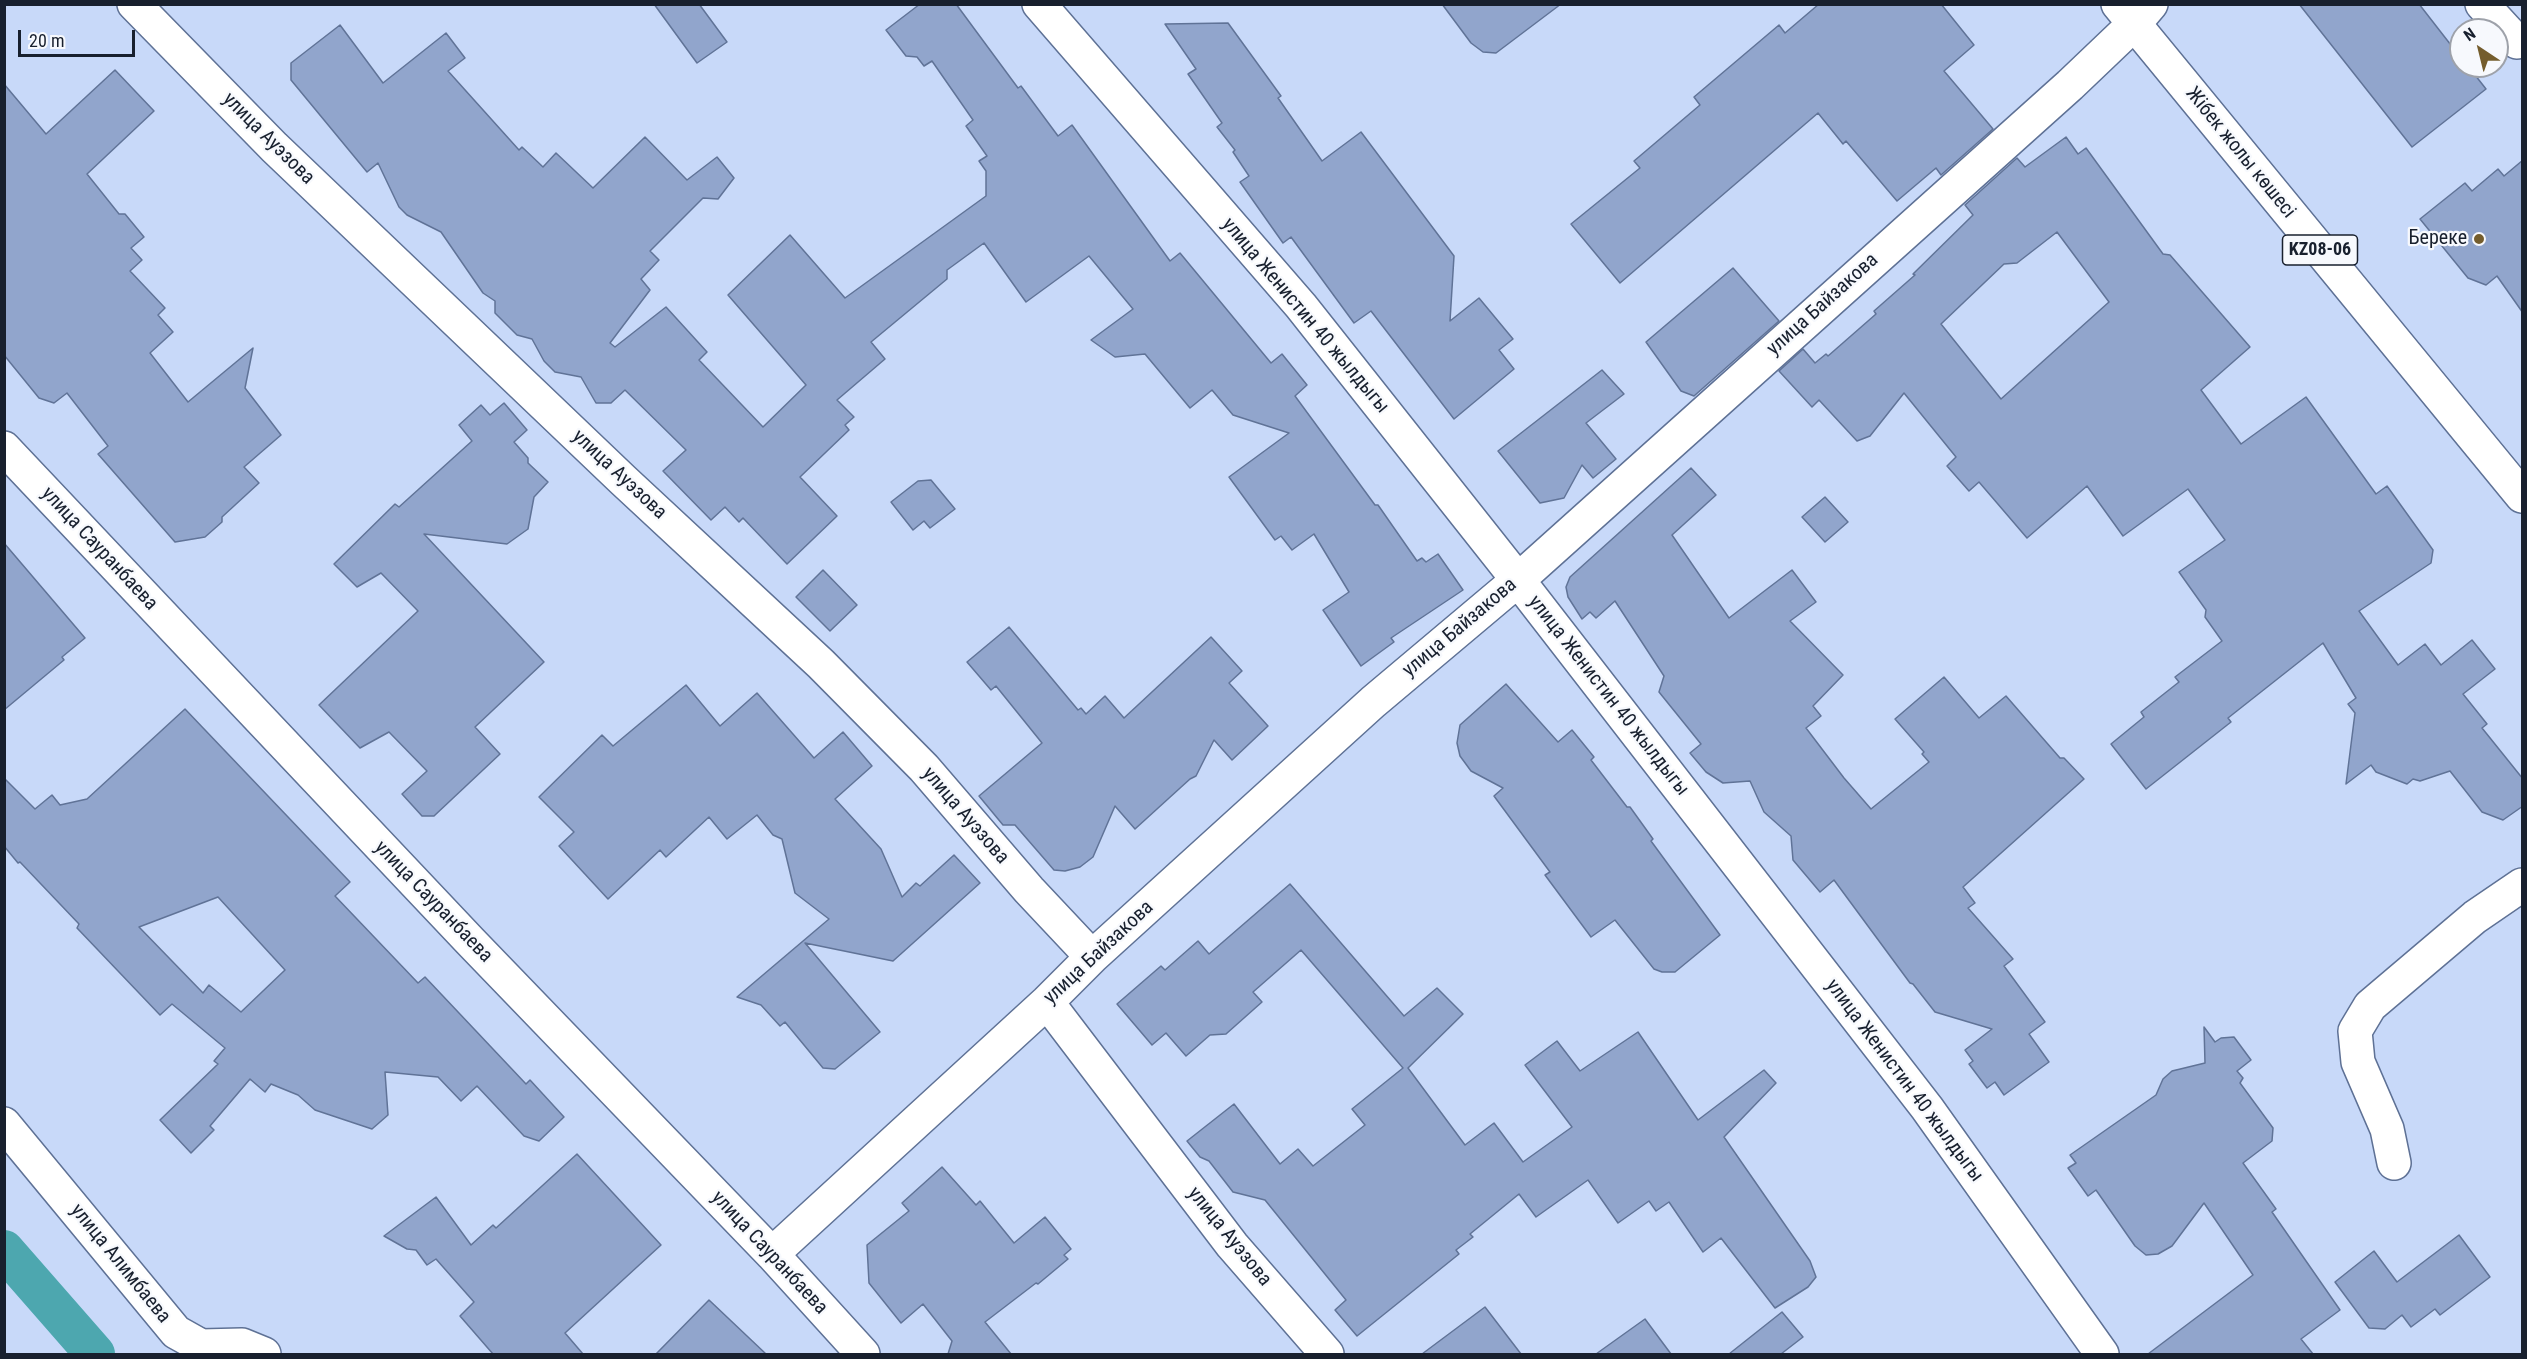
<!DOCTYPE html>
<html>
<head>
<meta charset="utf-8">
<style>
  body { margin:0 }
  #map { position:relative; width:2527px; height:1359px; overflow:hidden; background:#c8d9f9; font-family:"Roboto Condensed",sans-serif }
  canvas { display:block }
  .frame { position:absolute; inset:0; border:6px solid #18202e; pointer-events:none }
  .north { position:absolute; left:2449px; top:18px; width:60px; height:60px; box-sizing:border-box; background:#f7f9fd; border:2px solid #9ea2aa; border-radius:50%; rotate:325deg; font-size:16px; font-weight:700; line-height:24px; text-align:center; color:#18202e }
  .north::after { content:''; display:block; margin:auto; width:21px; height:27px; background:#745d2d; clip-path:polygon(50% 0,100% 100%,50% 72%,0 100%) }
  .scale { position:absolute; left:18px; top:30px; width:117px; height:27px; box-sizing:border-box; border:3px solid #18202e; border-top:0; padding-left:8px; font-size:18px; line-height:21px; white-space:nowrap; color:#18202e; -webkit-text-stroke:4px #f7f9fd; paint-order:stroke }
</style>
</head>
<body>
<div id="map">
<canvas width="2527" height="1359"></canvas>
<div class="frame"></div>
<div class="north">N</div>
<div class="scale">20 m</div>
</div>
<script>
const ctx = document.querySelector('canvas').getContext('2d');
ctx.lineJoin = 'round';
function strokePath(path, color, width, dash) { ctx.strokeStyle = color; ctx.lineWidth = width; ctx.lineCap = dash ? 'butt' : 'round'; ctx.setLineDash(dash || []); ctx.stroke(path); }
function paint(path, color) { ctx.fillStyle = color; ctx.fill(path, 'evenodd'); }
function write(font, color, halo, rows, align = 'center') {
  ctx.font = font + ' "Roboto Condensed",sans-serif'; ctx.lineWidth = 4.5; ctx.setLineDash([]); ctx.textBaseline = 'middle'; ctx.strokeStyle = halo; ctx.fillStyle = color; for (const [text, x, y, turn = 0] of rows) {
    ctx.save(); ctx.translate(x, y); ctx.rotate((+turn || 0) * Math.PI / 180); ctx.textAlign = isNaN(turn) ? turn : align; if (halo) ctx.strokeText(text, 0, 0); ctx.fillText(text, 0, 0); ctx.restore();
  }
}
strokePath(new Path2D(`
  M 4,1250 L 95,1354`), '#4da7af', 40);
const building = new Path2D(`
  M 654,4 L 699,4 L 727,42 L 697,63 Z
  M 920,4 L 956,4 L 1018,88 L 1021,86 L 1058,136 L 1072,125 L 1170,261 L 1180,253 L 1271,363 L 1282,354 L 1307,385 L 1295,396 L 1375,505 L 1378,505 L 1417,561 L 1422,558 L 1426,562 L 1438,554 L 1463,590 L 1391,638 L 1394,642 L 1361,666 L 1323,610 L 1349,592 L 1314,534 L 1292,550 L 1281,536 L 1275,540 L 1229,477 L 1289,433 L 1233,415 L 1212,390 L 1190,408 L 1145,354 L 1115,357 L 1091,340 L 1133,309 L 1089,256 L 1026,302 L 984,243 L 947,270 L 947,279 L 871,342 L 885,359 L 837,400 L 854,417 L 845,425 L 849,430 L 800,477 L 837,516 L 787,564 L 743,518 L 739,522 L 725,507 L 711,520 L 663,471 L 686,450 L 625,390 L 611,403 L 596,403 L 581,377 L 555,372 L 544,361 L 532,339 L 517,335 L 495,313 L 495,301 L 483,293 L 441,232 L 407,215 L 399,207 L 378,163 L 367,172 L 291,80 L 291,63 L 340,25 L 383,83 L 446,33 L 465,58 L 448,71 L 519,150 L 522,147 L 543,167 L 556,153 L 593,188 L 645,137 L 687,180 L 717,157 L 734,178 L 718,199 L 703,198 L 650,251 L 659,260 L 641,279 L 650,290 L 610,343 L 615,347 L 666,307 L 707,352 L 699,360 L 763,427 L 806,385 L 728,295 L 790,235 L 845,298 L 986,196 L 986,171 L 979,161 L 987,156 L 966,126 L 973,120 L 932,61 L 924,66 L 917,57 L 906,56 L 886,30 Z
  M 1442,4 L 1561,4 L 1496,53 L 1483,52 L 1471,43 Z
  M 1819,4 L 1941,4 L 1974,45 L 1944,71 L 1993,129 L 1941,175 L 1936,168 L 1897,201 L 1846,141 L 1843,144 L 1818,113 L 1620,283 L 1571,224 L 1640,168 L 1634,161 L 1700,105 L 1694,97 L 1779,25 L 1785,33 Z
  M 2299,4 L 2419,4 L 2461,58 L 2461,66 L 2468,66 L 2486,89 L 2412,147 Z
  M 1228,23 L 1281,96 L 1278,98 L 1322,161 L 1361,132 L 1454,256 L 1450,321 L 1479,298 L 1513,339 L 1499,350 L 1514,369 L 1454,419 L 1371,311 L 1354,323 L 1291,237 L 1283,243 L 1240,182 L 1249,176 L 1233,152 L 1235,150 L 1217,127 L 1222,123 L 1188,74 L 1196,69 L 1165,24 Z
  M 115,70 L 154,111 L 87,174 L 119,214 L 125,214 L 144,237 L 131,248 L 142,260 L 130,271 L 165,308 L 158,315 L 173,332 L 150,353 L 188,402 L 253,348 L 245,388 L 281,435 L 244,467 L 259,483 L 222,517 L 222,522 L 205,537 L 175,542 L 98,454 L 108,446 L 67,393 L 54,403 L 39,398 L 4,355 L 4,84 L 46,134 Z
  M 2066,137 L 2078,154 L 2086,148 L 2163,254 L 2170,255 L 2250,347 L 2201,390 L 2241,444 L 2306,397 L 2376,494 L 2387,486 L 2433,550 L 2431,563 L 2359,611 L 2398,665 L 2425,644 L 2441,665 L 2472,640 L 2495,669 L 2463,694 L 2487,724 L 2482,728 L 2523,779 L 2523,806 L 2503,820 L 2482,812 L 2450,771 L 2420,781 L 2413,779 L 2407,784 L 2376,772 L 2371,765 L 2346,784 L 2355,713 L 2348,704 L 2356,698 L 2323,643 L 2228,718 L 2231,722 L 2146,789 L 2111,744 L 2144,717 L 2141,712 L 2179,682 L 2175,677 L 2222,641 L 2205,617 L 2206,610 L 2179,572 L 2225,540 L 2188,489 L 2123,536 L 2087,486 L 2027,538 L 1979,482 L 1969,491 L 1947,466 L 1956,457 L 1904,393 L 1870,436 L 1857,441 L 1819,400 L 1812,407 L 1779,371 L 1803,349 L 1815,363 L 1826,354 L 1828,356 L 1876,314 L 1874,311 L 1915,275 L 1913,274 L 1973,215 L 1965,205 L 2017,158 L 2025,167 ZM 2057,232 L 2109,302 L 2001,399 L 1941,324 L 2004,264 L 2017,263 Z
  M 2523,160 L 2523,313 L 2497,276 L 2486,285 L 2468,278 L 2420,219 L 2465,183 L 2472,191 L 2498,169 L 2504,176 Z
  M 1733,268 L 1779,321 L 1694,396 L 1681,391 L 1646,342 Z
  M 1602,370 L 1624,394 L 1586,423 L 1616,459 L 1593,478 L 1582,465 L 1564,498 L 1540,503 L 1498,451 Z
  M 504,403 L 527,430 L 514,442 L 528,458 L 528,463 L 548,482 L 534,497 L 528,529 L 507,544 L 424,534 L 544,662 L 475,727 L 500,754 L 434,816 L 422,816 L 402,794 L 427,771 L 389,732 L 360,748 L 319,705 L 418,611 L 381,573 L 357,587 L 334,564 L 395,504 L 399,507 L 472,441 L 459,425 L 481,405 L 490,415 Z
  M 1691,468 L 1716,495 L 1672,535 L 1729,618 L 1792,570 L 1816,602 L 1790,621 L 1843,675 L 1813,706 L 1821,716 L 1806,728 L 1844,778 L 1871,809 L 1929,762 L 1922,754 L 1924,752 L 1895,719 L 1944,677 L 1979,718 L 2006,696 L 2060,758 L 2064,758 L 2084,779 L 1963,887 L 1975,903 L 1968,908 L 2013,959 L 2004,966 L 2045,1022 L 2029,1034 L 2049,1062 L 2004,1095 L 1995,1082 L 1987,1088 L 1969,1064 L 1973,1061 L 1965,1050 L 1992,1029 L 1935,1012 L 1913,984 L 1910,983 L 1834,880 L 1820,892 L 1793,860 L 1791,836 L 1764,812 L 1750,781 L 1723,783 L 1706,772 L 1690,753 L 1701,744 L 1659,692 L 1664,676 L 1615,601 L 1596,618 L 1590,612 L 1582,619 L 1568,597 L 1566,587 L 1570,577 Z
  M 931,480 L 955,509 L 930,528 L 924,521 L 913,530 L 891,502 L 918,481 Z
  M 1825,497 L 1848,522 L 1825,542 L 1802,517 Z
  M 4,543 L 85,638 L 62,657 L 64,660 L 4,710 Z
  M 823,570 L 857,605 L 830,631 L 796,597 Z
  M 1009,627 L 1078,710 L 1081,708 L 1086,714 L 1105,696 L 1124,718 L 1211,637 L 1242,671 L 1229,683 L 1268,726 L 1232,760 L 1214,740 L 1196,776 L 1190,779 L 1135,829 L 1115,806 L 1093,857 L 1080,867 L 1065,871 L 1054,870 L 1015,825 L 1003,825 L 979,796 L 1042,743 L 996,686 L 991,690 L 967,662 Z
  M 1506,684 L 1558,742 L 1572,730 L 1594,757 L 1591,760 L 1627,807 L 1630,807 L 1653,839 L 1651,841 L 1720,935 L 1675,972 L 1662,972 L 1654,969 L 1615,920 L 1591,937 L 1545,875 L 1550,872 L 1494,796 L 1503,788 L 1471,771 L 1460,756 L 1457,743 L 1460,725 Z
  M 686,685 L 720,726 L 757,693 L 814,758 L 843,732 L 872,766 L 835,799 L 881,849 L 902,897 L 916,883 L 920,886 L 954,855 L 980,883 L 893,961 L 805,943 L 880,1032 L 835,1069 L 823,1068 L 785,1022 L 780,1026 L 761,1005 L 737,997 L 829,919 L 795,893 L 782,839 L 773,835 L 757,815 L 727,839 L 709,817 L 666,857 L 660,850 L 608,899 L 559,846 L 574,832 L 539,797 L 602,735 L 613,746 Z
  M 185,709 L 350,882 L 335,896 L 418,983 L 425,977 L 526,1084 L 530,1080 L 564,1117 L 539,1141 L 524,1136 L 477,1086 L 461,1101 L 438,1077 L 385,1072 L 388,1115 L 372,1129 L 315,1110 L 298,1095 L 271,1084 L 265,1092 L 250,1079 L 210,1126 L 214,1130 L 191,1153 L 160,1120 L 218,1064 L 214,1061 L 225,1048 L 172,1004 L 160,1015 L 77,928 L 79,924 L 20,862 L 18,863 L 4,846 L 4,778 L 35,809 L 52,795 L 60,805 L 87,799 ZM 218,897 L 285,970 L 241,1012 L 209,985 L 203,993 L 139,927 Z
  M 1290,884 L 1404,1016 L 1437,988 L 1463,1014 L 1408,1068 L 1465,1145 L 1494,1123 L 1523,1162 L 1572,1127 L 1525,1065 L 1557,1041 L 1580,1071 L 1638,1032 L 1698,1120 L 1764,1070 L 1776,1083 L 1724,1137 L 1810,1261 L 1816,1277 L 1808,1287 L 1775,1308 L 1721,1238 L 1703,1252 L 1669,1202 L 1656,1211 L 1649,1201 L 1618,1223 L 1588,1180 L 1536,1217 L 1519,1194 L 1470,1234 L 1473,1237 L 1456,1250 L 1459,1254 L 1357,1336 L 1335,1310 L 1346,1300 L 1265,1200 L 1233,1192 L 1209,1161 L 1200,1157 L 1187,1141 L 1234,1104 L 1280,1164 L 1298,1149 L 1313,1166 L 1365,1125 L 1352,1109 L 1403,1068 L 1301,950 L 1253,992 L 1262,1002 L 1226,1034 L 1210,1035 L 1186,1056 L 1166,1033 L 1152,1045 L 1117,1004 L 1161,966 L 1165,970 L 1198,941 L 1209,954 Z
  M 2204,1027 L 2215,1042 L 2221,1038 L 2234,1037 L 2251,1060 L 2237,1071 L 2243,1078 L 2240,1083 L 2273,1128 L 2272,1141 L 2243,1163 L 2276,1209 L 2272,1212 L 2340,1310 L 2301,1339 L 2313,1354 L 2148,1354 L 2253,1275 L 2204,1203 L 2172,1246 L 2158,1254 L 2146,1255 L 2135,1246 L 2096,1190 L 2088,1196 L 2068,1168 L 2076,1163 L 2070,1155 L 2156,1095 L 2163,1079 L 2172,1071 L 2205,1063 Z
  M 577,1154 L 661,1245 L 565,1333 L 583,1354 L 493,1354 L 460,1316 L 474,1302 L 436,1259 L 427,1265 L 416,1250 L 407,1249 L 384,1236 L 436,1197 L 471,1245 L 493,1225 L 496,1228 Z
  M 942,1167 L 976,1205 L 980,1201 L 1014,1243 L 1045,1217 L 1071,1249 L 1064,1255 L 1068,1259 L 1038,1284 L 1036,1283 L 985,1322 L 1011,1354 L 948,1354 L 952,1341 L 923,1304 L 901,1323 L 869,1283 L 867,1245 L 909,1211 L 902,1203 Z
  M 2459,1235 L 2490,1277 L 2440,1315 L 2435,1309 L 2411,1327 L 2402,1315 L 2385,1329 L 2369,1328 L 2335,1282 L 2374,1251 L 2397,1282 Z
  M 709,1300 L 766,1354 L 656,1354 Z
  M 1485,1307 L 1521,1354 L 1422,1354 Z
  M 1782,1312 L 1803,1337 L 1781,1354 L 1729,1354 Z
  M 1645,1319 L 1671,1354 L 1596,1354 Z`);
paint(building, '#91a5cc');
strokePath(building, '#607397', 1.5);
const minor = new Path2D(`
  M 134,4 L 274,147 L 623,480 L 821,664 L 924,768 L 1029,890 L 1092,957
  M 1039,4 L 1301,306 L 1518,580 L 1927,1108 L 2102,1354
  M 2482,4 L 2517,42
  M 4,448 L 470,941 L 772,1254 L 863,1354
  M 1047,1002 L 1232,1245 L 1327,1354
  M 4,1124 L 176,1332 L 201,1346 L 242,1345 L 264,1354
  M 2394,1163 L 2387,1129 L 2358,1062 L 2355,1031 L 2370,1006 L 2475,917 L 2522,885
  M 772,1254 L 1047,1002 L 1092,957 L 1373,702 L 1518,580 L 2070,85 L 2134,24 L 2151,4`);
const highway = new Path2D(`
  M 2118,4 L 2522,496`);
strokePath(minor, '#5e7195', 36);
strokePath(highway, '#5e7195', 36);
strokePath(minor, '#fff', 33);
strokePath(highway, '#fff', 33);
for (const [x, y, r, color] of [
  [2479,239,6,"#745d2d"]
]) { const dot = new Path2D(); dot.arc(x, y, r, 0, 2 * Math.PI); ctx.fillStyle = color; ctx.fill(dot); strokePath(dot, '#f7f9fd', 2); }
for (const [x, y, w] of [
  [2320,250,75]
]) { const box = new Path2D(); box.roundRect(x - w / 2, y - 15, w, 30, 4.5); ctx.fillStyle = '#f7f9fd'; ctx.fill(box); strokePath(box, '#18202e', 1.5); }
write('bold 18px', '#18202e', null, [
  ["KZ08-06",2320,250]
]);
write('20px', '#18202e', '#f7f9fd', [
  ["улица Ауэзова",268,139,45],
  ["Жібек жолы көшесі",2240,153,51],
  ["улица Байзакова",1823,305,-42],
  ["улица Женистин 40 жылдыгы",1305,316,50],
  ["улица Ауэзова",619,475,43],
  ["улица Сауранбаева",99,549,47],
  ["улица Байзакова",1460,628,-40],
  ["улица Женистин 40 жылдыгы",1608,696,52],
  ["улица Ауэзова",965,816,49],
  ["улица Сауранбаева",433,902,46],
  ["улица Байзакова",1099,953,-43],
  ["улица Женистин 40 жылдыгы",1904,1081,53],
  ["улица Ауэзова",1229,1237,51],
  ["улица Сауранбаева",769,1253,47],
  ["улица Алимбаева",120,1264,51]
]);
write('20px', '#18202e', '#f7f9fd', [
  ["Береке",2467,239]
], 'right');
</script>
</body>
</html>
